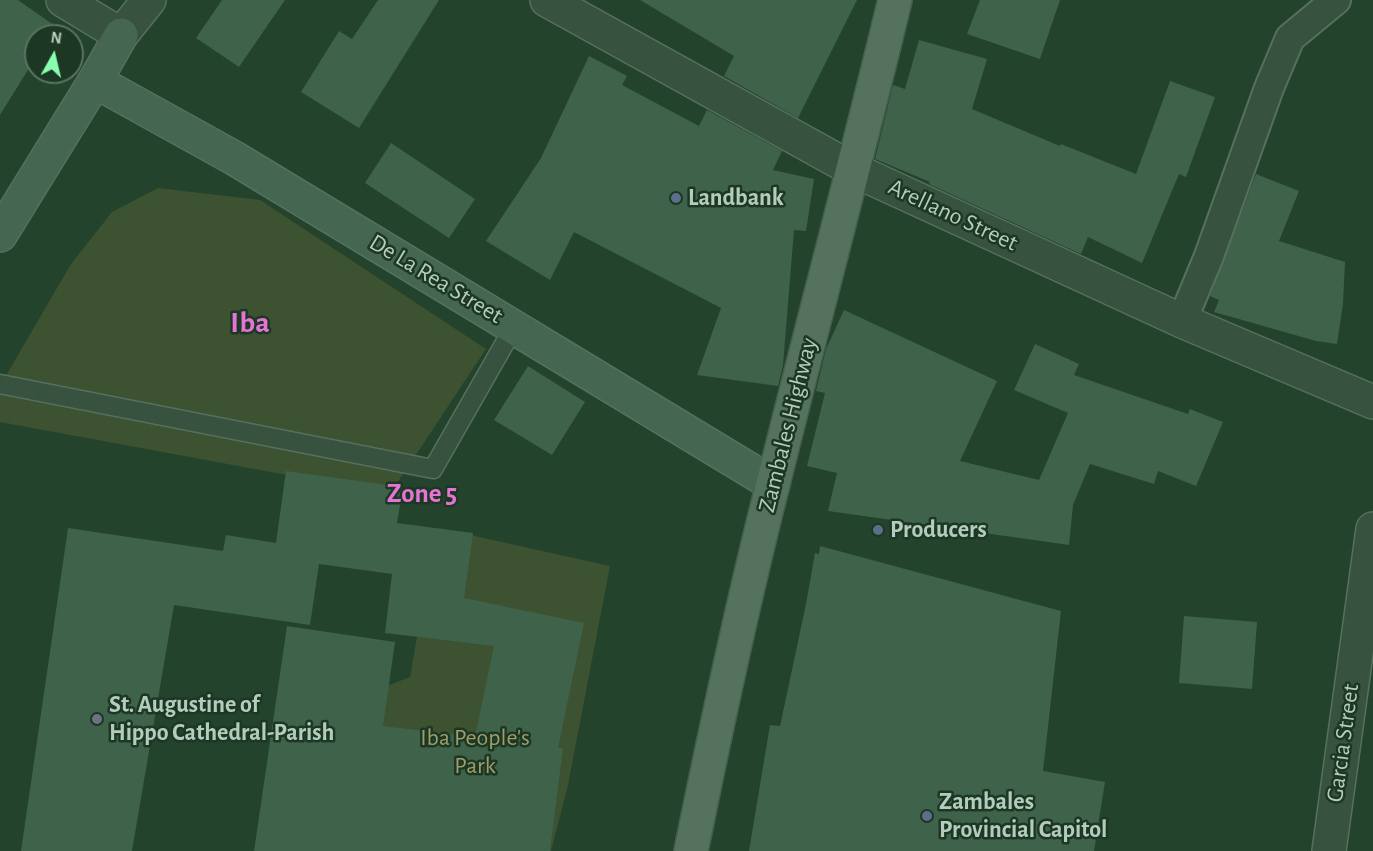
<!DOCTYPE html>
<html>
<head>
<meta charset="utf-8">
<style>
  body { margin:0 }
  #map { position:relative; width:1373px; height:851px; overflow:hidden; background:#23432c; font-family:"Alegreya Sans",sans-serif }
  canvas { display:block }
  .north { position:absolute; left:24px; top:24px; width:60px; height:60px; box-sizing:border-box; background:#1c3825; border:2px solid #597361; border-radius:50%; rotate:8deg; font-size:16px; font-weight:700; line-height:24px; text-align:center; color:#b4ccbc }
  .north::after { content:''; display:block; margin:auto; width:21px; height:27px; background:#87ffaf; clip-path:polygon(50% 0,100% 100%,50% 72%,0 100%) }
</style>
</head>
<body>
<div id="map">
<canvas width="1373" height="851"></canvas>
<div class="north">N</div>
</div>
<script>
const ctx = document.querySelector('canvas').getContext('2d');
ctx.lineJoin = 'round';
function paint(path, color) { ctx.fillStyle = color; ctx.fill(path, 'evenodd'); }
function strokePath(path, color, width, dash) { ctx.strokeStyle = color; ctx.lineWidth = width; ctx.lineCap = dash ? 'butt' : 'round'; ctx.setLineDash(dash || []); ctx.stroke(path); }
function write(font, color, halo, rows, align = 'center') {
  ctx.font = font + ' "Alegreya Sans",sans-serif'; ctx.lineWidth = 5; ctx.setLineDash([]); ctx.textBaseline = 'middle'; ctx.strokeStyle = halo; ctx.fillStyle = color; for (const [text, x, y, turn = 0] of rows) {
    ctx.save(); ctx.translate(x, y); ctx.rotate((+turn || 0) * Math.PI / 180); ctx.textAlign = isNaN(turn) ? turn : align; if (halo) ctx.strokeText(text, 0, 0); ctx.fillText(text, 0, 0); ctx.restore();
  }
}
paint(new Path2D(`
  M 158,188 L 260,200 L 486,349 L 390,494 L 0,422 L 0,386 L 71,264 L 112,212 Z
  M 439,528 L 610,566 L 568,785 L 551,851 L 325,851 L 346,702 L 410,677 L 432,551 Z`), '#3d5230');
paint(new Path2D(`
  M 0,0 L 18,0 L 55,26 L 49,36 L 36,36 L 36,57 L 0,115 Z
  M 222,0 L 285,0 L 239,67 L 196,38 Z
  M 378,0 L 439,0 L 359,128 L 301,92 L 339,31 L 352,39 Z
  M 640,0 L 857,0 L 798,118 L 724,76 L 734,56 Z
  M 980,0 L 1060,0 L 1040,59 L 967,34 Z
  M 919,40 L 987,59 L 972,109 L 1060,146 L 1061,144 L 1136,174 L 1170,81 L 1215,97 L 1186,177 L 1179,174 L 1142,263 L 1088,237 L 1081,254 L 929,184 L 930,182 L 875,159 L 893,85 L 905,89 Z
  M 589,56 L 627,76 L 622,85 L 699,126 L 707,110 L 782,151 L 773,170 L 814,179 L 806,231 L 794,230 L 783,365 L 778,386 L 697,375 L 721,308 L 574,232 L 550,280 L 486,241 L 541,158 Z
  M 391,143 L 475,199 L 449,238 L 365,183 Z
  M 1256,174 L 1299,191 L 1279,241 L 1345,262 L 1343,304 L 1337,344 L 1316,341 L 1214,312 L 1219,300 L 1210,296 Z
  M 844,310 L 997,381 L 960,461 L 1039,480 L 1068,413 L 1014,390 L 1035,344 L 1079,364 L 1074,375 L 1188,414 L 1190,409 L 1223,422 L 1196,486 L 1158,471 L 1154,484 L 1090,464 L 1073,505 L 1069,545 L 828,511 L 837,473 L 807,466 L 825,393 L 816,391 L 826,349 Z
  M 528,366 L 585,402 L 552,455 L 494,420 Z
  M 286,471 L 403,487 L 397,523 L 473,533 L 464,598 L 584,623 L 558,748 L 563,748 L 550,851 L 254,851 L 287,626 L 395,642 L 383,726 L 475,737 L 494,646 L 385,633 L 392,574 L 319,564 L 310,625 L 174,605 L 132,851 L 21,851 L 68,528 L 223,551 L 226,535 L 276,543 Z
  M 820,546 L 1061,611 L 1043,771 L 1105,782 L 1094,851 L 749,851 L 770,725 L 780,726 L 806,604 L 815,553 L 819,554 Z
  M 1184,616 L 1257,622 L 1252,689 L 1179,683 Z`), '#3f624a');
const service = new Path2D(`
  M 0,384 L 433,469 L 514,327`);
const pedestrian = new Path2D(`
  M 1182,321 L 1209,256 L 1269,88 L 1290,38 L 1336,0`);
const minor = new Path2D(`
  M 63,0 L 121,35
  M 1329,851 L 1373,529`);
const tertiary = new Path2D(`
  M 547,0 L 854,170 L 1182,321 L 1373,402
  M 121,35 L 149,0`);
const secondary = new Path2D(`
  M 95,81 L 234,158 L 773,484
  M 0,235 L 95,81 L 121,35`);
const primary = new Path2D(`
  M 691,851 C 716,728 742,605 773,484 C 813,322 856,162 895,0`);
strokePath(service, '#55705e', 21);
strokePath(pedestrian, '#55705e', 32);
strokePath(minor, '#55705e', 36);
strokePath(tertiary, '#55705e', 36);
strokePath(secondary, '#55705e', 36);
strokePath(primary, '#445f4c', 36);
strokePath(service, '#385240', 18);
strokePath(pedestrian, '#385240', 28);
strokePath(minor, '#385240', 33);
strokePath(tertiary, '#385240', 33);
strokePath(secondary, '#456650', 33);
strokePath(primary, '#55725e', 33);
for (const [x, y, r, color] of [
  [676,198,6,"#5c6f8a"],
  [878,530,6,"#5c6f8a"],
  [97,719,6,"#6b7280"],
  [927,816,6,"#5c6f8a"]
]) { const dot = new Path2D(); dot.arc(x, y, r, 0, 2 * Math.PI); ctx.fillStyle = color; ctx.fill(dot); strokePath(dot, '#1c3825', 2); }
write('bold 24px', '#b4ccbc', '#1c3825', [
  ["Landbank",688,198],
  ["Producers",890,530],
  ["St. Augustine of",109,705],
  ["Hippo Cathedral-Parish",109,733],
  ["Zambales",939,802],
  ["Provincial Capitol",939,830]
], 'left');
write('24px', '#b4ccbc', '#1c3825', [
  ["Arellano Street",953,215,25],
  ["De La Rea Street",436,279,31],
  ["Zambales Highway",788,425,-76],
  ["Garcia Street",1343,743,-82]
]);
write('24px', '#a09d69', '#1c3825', [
  ["Iba People's",475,738],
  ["Park",475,766]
]);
write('bold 27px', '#e574d4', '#1c3825', [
  ["Zone 5",422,494]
]);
write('bold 30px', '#e574d4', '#1c3825', [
  ["Iba",250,323]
]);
</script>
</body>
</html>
